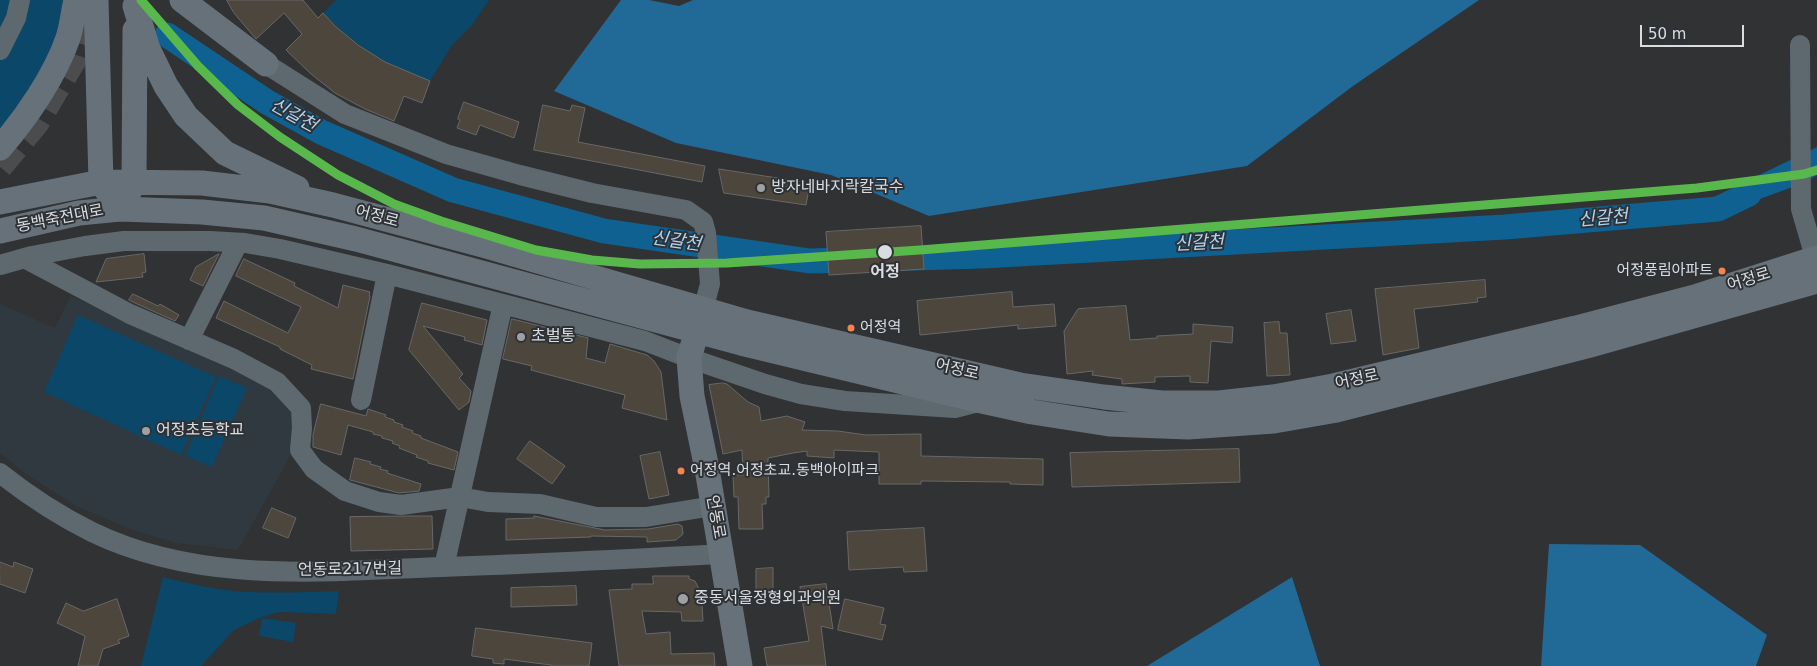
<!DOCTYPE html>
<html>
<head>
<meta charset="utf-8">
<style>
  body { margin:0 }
  #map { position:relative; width:1817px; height:666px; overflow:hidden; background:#303234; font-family:"DejaVu Sans",sans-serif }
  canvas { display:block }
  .scale { position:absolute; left:1640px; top:25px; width:104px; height:22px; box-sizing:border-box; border:2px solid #dadde0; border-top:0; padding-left:6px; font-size:15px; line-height:18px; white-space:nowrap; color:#dadde0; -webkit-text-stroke:4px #2e3236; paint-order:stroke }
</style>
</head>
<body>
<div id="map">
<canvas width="1817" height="666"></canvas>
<div class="scale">50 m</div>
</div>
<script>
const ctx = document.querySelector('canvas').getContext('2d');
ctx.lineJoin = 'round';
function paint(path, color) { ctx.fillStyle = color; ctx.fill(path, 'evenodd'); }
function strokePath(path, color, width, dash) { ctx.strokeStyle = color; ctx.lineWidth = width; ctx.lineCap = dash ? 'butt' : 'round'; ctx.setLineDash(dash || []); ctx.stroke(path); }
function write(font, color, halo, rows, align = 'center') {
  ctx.font = font + ' "DejaVu Sans","Noto Sans KR",sans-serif'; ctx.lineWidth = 4; ctx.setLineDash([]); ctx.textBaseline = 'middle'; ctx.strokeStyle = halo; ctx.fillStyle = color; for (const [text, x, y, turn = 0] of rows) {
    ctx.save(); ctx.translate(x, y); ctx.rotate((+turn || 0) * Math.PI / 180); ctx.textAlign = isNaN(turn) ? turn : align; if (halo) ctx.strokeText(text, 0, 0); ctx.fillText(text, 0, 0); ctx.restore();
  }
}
paint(new Path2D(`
  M 71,296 L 272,385 L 293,406 L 293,451 L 238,550 L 176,543 L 132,530 L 76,506 L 26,474 L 0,453 L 0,304 L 55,328 Z`), '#303940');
paint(new Path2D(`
  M 0,0 L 69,0 C 63,16 59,32 53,48 C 41,77 21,105 0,129 Z
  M 336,0 L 489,0 L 472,25 L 452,45 L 430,81 C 415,75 398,69 384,61 C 361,48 341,32 323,13 Z
  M 78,315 L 216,377 L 181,455 L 44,392 Z
  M 219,376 L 247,388 L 212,467 L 185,456 Z
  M 163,577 C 187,583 211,589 235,591 C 269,594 304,592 339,591 L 336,614 L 280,612 L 261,617 L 234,630 L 201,666 L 141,666 Z
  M 262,618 L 296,623 L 293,642 L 259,636 Z`), '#0b4769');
paint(new Path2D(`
  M 621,0 L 649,0 L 679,6 L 693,0 L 1479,0 L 1353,86 L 1247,166 L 929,216 L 831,175 L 676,143 L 554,91 Z
  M 1549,544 L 1640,545 L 1767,635 L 1756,666 L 1541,666 Z
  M 1292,577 L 1320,666 L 1147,666 Z`), '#216997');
paint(new Path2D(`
  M 1817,147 L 1817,175 L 1806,182 L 1719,214 L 1714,197 Z`), '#0e6190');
strokePath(new Path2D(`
  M 167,35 L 267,102 L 321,132 L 453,190 L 604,231 L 810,261 L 983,256 L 1505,227 L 1718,209 L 1749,194`), '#0e6190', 25);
const building = new Path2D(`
  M 227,0 L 303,0 L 318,18 L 323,13 L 335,26 L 358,45 L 385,62 L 430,81 L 422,103 L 404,96 L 394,121 L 365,109 L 335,93 L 311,74 L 286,50 L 302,34 L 284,13 L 256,39 L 234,13 Z
  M 464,102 L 519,122 L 514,138 L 480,125 L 476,135 L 457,128 L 460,120 L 458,119 Z
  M 543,105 L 570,111 L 572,105 L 585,108 L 578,142 L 705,166 L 702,182 L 534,150 Z
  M 719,169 L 810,183 L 806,205 L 724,193 Z
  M 921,226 L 924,269 L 829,275 L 826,232 Z
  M 144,254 L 146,272 L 142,273 L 143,277 L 96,282 L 106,259 Z
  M 219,254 L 203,286 L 190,280 L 196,267 Z
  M 244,259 L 295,283 L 294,286 L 338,308 L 343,285 L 370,292 L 369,295 L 370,296 L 353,379 L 311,369 L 312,365 L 280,349 L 280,347 L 216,318 L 224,301 L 288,333 L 301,307 L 236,276 Z
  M 1485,280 L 1486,297 L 1477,298 L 1478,302 L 1414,309 L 1419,348 L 1383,355 L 1375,289 Z
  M 1012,292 L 1013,307 L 1054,304 L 1056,326 L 1018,329 L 1018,325 L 920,335 L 917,301 Z
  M 133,294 L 158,306 L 160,304 L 179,315 L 175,321 L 135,303 L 129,300 Z
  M 422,303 L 487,320 L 482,345 L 464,340 L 465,337 L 423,326 L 463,374 L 459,378 L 471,391 L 469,402 L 459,410 L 409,350 Z
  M 1126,306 L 1130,340 L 1157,338 L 1157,336 L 1193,334 L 1193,324 L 1233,327 L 1232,343 L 1211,341 L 1208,383 L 1190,382 L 1190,376 L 1155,377 L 1155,382 L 1122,384 L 1122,379 L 1092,375 L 1093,371 L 1067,374 L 1064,331 L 1078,309 Z
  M 1351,310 L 1356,341 L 1331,344 L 1326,314 Z
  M 512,319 L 588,338 L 586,358 L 605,363 L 610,344 L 647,355 L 654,361 L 661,372 L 667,420 L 622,408 L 625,395 L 531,370 L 532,366 L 503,359 Z
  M 1279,322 L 1280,333 L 1287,333 L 1290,375 L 1267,376 L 1264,323 Z
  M 723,383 L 727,384 L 748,402 L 759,407 L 761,421 L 787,416 L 805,422 L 802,430 L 838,431 L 866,435 L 921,434 L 921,456 L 1043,459 L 1043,485 L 1010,484 L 1010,482 L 921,481 L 921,484 L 879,484 L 879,452 L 834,450 L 834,458 L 807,456 L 807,451 L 793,453 L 768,458 L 769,497 L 766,497 L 766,504 L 762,504 L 763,529 L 739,529 L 738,497 L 734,497 L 733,475 L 743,475 L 742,450 L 723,454 L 709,385 Z
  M 321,404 L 366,416 L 368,409 L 386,415 L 385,417 L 394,420 L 394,422 L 403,425 L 402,427 L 413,431 L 412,433 L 421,436 L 421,438 L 458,452 L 454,470 L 428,463 L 428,461 L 416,457 L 417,455 L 399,448 L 400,446 L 392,443 L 393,441 L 382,438 L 382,436 L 373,434 L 373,432 L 348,425 L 341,455 L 313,447 L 313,435 Z
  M 530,441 L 565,466 L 552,484 L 517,459 Z
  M 1239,449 L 1240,482 L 1072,487 L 1070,453 Z
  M 660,452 L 669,495 L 649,499 L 640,456 Z
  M 355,458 L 371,462 L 370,464 L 381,467 L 380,469 L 388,471 L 387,473 L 421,484 L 419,491 L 399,493 L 350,480 Z
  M 272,508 L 296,518 L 288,538 L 263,528 Z
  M 408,516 L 432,516 L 433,549 L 351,551 L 350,517 Z
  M 534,516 L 605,530 L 648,529 L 678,524 L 682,526 L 683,534 L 676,540 L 647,542 L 647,537 L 591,536 L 591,537 L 506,540 L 506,519 L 534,518 Z
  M 924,528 L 927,571 L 904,572 L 903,567 L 849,570 L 847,532 Z
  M 0,562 L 13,567 L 14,562 L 33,569 L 25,593 L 0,584 Z
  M 773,568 L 773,594 L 756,594 L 756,569 Z
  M 653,576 L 689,576 L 689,579 L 695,581 L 699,589 L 701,589 L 703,621 L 682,621 L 681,612 L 642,611 L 646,634 L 670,632 L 671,654 L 714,653 L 715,666 L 619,666 L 609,590 L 632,589 L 632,584 L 653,584 Z
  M 826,584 L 833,629 L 821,626 L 826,666 L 767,666 L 764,648 L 809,641 L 800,587 Z
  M 576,586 L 577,605 L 511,607 L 511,588 Z
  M 117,599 L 129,636 L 118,640 L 120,643 L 103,649 L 98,666 L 78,666 L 85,636 L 57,623 L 66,603 L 83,611 Z
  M 845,599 L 884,608 L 880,624 L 886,625 L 882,640 L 838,630 Z
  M 476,628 L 592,643 L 589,666 L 551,666 L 551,665 L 504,659 L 504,664 L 493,663 L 493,659 L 472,656 Z`);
paint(building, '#4c463c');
strokePath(building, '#686868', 1);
strokePath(new Path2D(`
  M 0,167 L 36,124 L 74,60 L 94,0`), '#4a4c4e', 25, [25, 12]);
strokePath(new Path2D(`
  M 1800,45 L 1801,209 L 1817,264
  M 0,50 L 16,18 L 20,0
  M 266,64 L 345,114 L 446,154 L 520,175 L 592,193 L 686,210 L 703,222 L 706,233 L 710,284 L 703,310
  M 24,258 L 130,314 L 234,359 L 277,382 L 301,408 L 302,428 L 300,450 L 314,469 L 345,491 L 379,502 L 401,505 L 460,497 L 488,502 L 540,504 L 596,517 L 646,517 L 713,506
  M 0,265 L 32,256 L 85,246 L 124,241 L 210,241 L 245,243 L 280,249 L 387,274 L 645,341 L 689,358 L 765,384 L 801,394 L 845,401 L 955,408 L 982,401
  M 189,340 L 238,243
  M 361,400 L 387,274
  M 0,473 C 29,496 60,516 92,532 C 201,585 326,571 442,567 C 535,564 628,559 722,554
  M 444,567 L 503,304`), '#5e686f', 20);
strokePath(new Path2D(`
  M 96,0 L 101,182 L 110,195
  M 182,0 L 266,64
  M 135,6 L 148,49 L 166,86 L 186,116 L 225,153 L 297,188
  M 0,148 C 26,118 55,76 68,38 C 72,26 73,12 76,0
  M 127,196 L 134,182 L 135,30
  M 0,202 L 101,182 L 202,183 L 270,191 L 333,205 L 486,246 L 747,322 L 1020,385 L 1104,397 L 1162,403 L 1219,403 L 1273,397 L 1333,386 L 1576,328 L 1698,296 L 1817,258
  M 0,231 L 79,213 L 120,209 L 202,212 L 264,218 L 356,239 L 741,343 L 982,401 L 1032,412 L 1109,424 L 1188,427 L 1274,421 L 1337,410 L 1587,346 L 1817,281
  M 701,317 L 689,358 L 692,396 L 707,469 L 740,666`), '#66717a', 25);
strokePath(new Path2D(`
  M 141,0 L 198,66 L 238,105 L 280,137 L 338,175 L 394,204 L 441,221 L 536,250 L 592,260 L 640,264 L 727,263 L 920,250 L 1697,188 L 1804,174 L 1817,170`), '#59b84c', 9);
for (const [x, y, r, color] of [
  [761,188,5,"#9ea1a4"],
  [885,252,8,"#dadde0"],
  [1722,271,4.5,"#f8844c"],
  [851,328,4.5,"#f8844c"],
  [521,337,5,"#9ea1a4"],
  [146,431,5,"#9ea1a4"],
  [681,471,4.5,"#f8844c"],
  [683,599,6,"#9ea1a4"]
]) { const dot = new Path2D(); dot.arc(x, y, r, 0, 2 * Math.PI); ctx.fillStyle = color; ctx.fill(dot); strokePath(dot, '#2e3236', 2); }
write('15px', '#dadde0', '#2e3236', [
  ["어정풍림아파트",1713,271,"right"],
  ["어정역",860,328],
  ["어정역.어정초교.동백아이파크",690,471]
], 'left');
write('16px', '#dadde0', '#2e3236', [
  ["방자네바지락칼국수",771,188],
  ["초벌통",531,337],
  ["어정초등학교",156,431],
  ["중동서울정형외과의원",694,599]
], 'left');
write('16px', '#dadde0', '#2e3236', [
  ["어정로",377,217,15],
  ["동백죽전대로",60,219,-11],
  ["어정로",1749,280,-17],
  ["어정로",957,370,13],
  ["어정로",1357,380,-12],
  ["언동로",715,517,80],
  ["언동로217번길",350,570,-1]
]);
write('bold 16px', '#dadde0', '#2e3236', [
  ["어정",885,273]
]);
write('italic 18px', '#aed3f0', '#2e3236', [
  ["신갈천",293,116,29],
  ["신갈천",1603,219,-5],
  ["신갈천",676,242,8],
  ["신갈천",1199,244,-3]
]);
</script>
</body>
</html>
